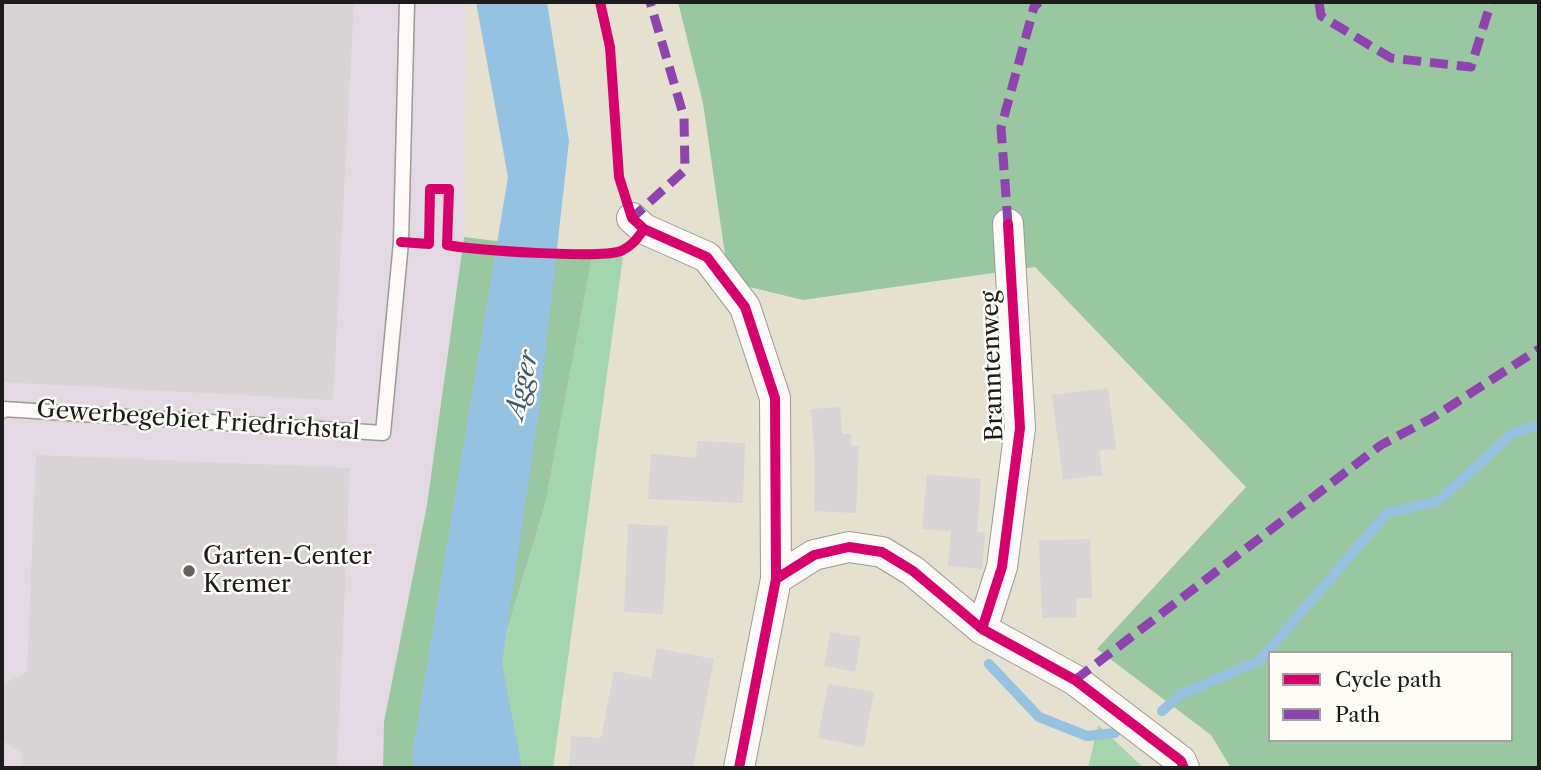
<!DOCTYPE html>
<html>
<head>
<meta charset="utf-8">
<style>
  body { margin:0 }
  #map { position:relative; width:1541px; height:770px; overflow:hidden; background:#e4e1d1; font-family:"Libre Caslon Text",serif }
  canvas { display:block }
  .frame { position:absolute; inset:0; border:4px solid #1c1c1c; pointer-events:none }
  .legend { position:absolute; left:1268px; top:651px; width:245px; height:91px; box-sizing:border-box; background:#fdfcf7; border:2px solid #a3a29f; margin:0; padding:9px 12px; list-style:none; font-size:21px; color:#1c1c1c }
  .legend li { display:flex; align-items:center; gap:14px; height:35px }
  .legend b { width:35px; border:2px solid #a3a29f }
</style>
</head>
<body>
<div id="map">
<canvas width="1541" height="770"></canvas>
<div class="frame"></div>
<ul class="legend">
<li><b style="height:9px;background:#d6006c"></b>Cycle path</li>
<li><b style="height:9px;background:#8e44ad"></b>Path</li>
</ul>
</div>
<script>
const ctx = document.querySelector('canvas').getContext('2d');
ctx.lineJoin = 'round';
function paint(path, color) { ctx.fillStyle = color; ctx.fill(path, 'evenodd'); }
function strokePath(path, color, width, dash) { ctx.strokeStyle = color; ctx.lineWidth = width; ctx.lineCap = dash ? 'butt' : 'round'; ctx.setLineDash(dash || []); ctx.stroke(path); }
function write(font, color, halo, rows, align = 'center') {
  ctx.font = font + ' "Libre Caslon Text",serif'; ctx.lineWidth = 5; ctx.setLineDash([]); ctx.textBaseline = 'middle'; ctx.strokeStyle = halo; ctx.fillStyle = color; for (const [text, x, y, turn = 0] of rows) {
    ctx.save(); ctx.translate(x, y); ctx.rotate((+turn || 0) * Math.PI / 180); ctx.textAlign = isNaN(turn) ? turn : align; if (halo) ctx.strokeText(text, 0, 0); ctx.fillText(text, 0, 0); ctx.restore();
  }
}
paint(new Path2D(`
  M 2,2 L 465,2 L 464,237 L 427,505 L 384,722 L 383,768 L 2,768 Z`), '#e3d9e3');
paint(new Path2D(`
  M 593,253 L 623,257 L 553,768 L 510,768 L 496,666 L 545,505 Z
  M 1098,725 L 1144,768 L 1088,768 Z`), '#a5d5ae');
paint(new Path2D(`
  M 678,2 L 1539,2 L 1539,768 L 1231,768 L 1211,735 L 1097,649 L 1246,487 L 1035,267 L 803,300 L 729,282 L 703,103 ZM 1270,653 L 1511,653 L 1511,740 L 1270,740 Z
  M 464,237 L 593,253 L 545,505 L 496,666 L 510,768 L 383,768 L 384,722 L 427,505 Z`), '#9ac6a2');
paint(new Path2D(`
  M 476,2 L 547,2 L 569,141 L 539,410 L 502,663 L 522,768 L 413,768 L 413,749 L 508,177 Z`), '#96c2e1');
strokePath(new Path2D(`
  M 989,664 L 1039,717 L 1087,736 L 1115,733
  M 1162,711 L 1181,694 L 1259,661 L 1387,513 L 1438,501 L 1513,433 L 1539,425`), '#96c2e1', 10);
paint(new Path2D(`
  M 2,2 L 354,2 L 333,400 L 2,382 Z
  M 1108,388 L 1116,449 L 1099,451 L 1103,475 L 1063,480 L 1052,395 Z
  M 840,407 L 842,434 L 851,434 L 851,446 L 859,446 L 856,513 L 814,511 L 815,463 L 811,409 Z
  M 697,441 L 745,443 L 743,503 L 648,499 L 651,454 L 696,458 Z
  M 36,455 L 350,468 L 337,768 L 22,768 L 23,754 L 2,740 L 2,685 L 27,672 Z
  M 927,474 L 981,479 L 977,532 L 985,532 L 982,569 L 948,566 L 951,531 L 922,529 Z
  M 628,524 L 668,526 L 663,614 L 624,612 Z
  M 1090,539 L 1092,598 L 1076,598 L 1077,617 L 1042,618 L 1039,540 Z
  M 830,632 L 861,637 L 855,672 L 824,666 Z
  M 657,648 L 714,659 L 693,768 L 569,768 L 571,736 L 601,738 L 614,671 L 651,678 Z
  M 828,684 L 874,692 L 864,747 L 818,738 Z`), '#d8d3d4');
const lane = new Path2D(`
  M 2,411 L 3,409 L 383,433 L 401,242 L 407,2`);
const street = new Path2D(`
  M 632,218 L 644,229 L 707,257 L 745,307 L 775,398 L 776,579 L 739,768
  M 776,579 L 814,555 L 849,547 L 882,552 L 913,571 L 982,629 L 1075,680 L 1181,761 L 1184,768
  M 982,629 L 1002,567 L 1020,428 L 1008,224`);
strokePath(lane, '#9c9a91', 17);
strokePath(street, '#9c9a91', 32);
strokePath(lane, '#fbfaf8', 14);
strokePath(street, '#fbfaf8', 30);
strokePath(new Path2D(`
  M 1319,2 L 1321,16 L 1391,58 L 1471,67 L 1491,2
  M 631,215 L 632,218 L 685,170 L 684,117 L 650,2
  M 1008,224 L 1001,128 L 1034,7 L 1039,2
  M 1075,680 L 1381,445 L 1432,418 L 1539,349`), '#8e44ad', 9, [18, 9]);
strokePath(new Path2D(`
  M 600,2 L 610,47 L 619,177 L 632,218 L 644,229 L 707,257 L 745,307 L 775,398 L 776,579 L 739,768
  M 401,242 L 429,244 L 430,189 L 449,189 L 447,245 C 473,250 600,259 621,251 C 632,246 637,239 644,229
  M 776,579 L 814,555 L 849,547 L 882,552 L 913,571 L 982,629 L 1075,680 L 1181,761 L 1184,768
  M 982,629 L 1002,567 L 1020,428 L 1008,224`), '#d6006c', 10);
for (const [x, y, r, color] of [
  [189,571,7,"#62615b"]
]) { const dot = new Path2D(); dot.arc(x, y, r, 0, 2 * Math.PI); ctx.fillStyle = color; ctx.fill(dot); strokePath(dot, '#fdfcf7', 2.5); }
write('24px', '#1c1c1c', '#fdfcf7', [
  ["Branntenweg",993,366,-92],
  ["Gewerbegebiet Friedrichstal",198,421,4]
]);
write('24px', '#1c1c1c', '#fdfcf7', [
  ["Garten-Center",203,557],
  ["Kremer",203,585]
], 'left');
write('italic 26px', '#3f596e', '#fdfcf7', [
  ["Agger",523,385,-77]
]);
</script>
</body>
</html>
